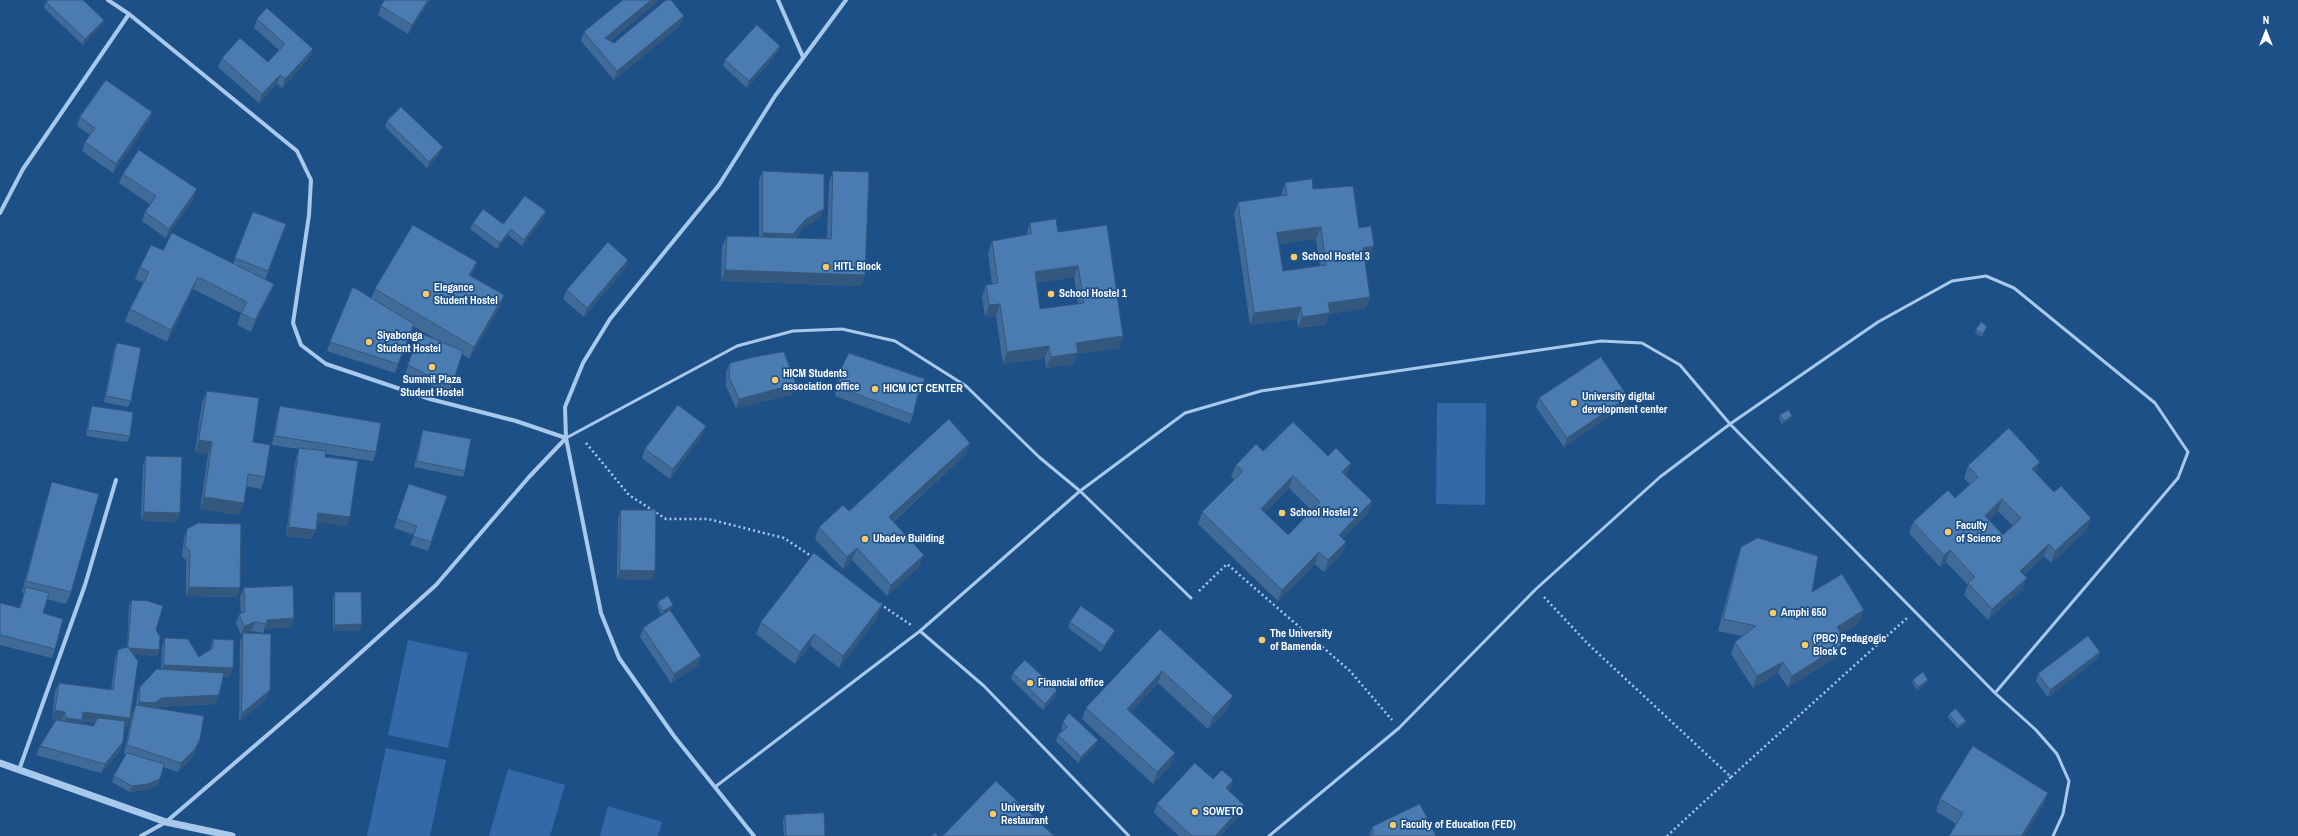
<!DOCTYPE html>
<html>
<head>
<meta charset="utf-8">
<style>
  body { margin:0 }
  #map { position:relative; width:2298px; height:836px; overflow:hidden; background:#1e5088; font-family:"Archivo Narrow",sans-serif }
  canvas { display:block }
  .north { position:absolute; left:2246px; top:12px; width:40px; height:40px; -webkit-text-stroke:3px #1e5088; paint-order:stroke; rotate:0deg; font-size:11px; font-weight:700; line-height:16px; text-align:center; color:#fff }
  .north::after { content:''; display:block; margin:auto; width:14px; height:18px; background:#fff; clip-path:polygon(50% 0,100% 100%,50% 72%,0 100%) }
</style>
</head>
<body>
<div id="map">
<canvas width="2298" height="836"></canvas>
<div class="north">N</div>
</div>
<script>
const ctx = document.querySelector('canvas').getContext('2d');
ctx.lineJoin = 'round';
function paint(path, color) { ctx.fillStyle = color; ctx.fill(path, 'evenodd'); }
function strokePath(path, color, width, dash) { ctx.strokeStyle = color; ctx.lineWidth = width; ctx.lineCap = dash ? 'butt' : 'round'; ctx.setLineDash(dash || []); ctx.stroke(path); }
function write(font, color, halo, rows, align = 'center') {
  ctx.font = font + ' "Archivo Narrow",sans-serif'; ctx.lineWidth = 3.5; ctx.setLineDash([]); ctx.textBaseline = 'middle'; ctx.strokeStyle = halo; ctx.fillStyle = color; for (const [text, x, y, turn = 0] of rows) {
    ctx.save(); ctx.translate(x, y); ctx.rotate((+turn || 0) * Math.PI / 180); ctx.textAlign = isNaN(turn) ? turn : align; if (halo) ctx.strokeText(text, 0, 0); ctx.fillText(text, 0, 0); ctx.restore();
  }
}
paint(new Path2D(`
  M 1437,403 L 1486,403 L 1485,505 L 1436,504 Z
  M 408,640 L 468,653 L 448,748 L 388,735 Z
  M 386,748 L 446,760 L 430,836 L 367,836 Z
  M 508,769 L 565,785 L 550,836 L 489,836 Z
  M 608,806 L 662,822 L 658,836 L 600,836 Z`), '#316aa6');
strokePath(new Path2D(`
  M 586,443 L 629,495 L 666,519 L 708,519 L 784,538 L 814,558
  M 1199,591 L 1227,564 L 1350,671 L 1392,720
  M 1544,597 L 1588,644 L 1731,777 L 1667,836
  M 880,604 L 911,625
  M 1731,777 L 1907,618`), '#a8c9eb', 2.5, [2, 3]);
strokePath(new Path2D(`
  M 566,438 L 737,346 L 793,331 L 842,329 L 895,341 L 966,386 L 1039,457 L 1080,491 L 920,631 L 984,686 L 1129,836
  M 1191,598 L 1080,491 L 1185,413 L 1261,391 L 1601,341 L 1642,343 L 1680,365 L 1730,424 L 1995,693 L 2036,730 L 2057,754 L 2069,781 L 2063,814 L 2053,836
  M 715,787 L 920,631
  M 1269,836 L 1399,728 L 1536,589 L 1660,477 L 1730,424 L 1878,322 L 1952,281 L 1986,276 L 2014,288 L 2155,403 L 2188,452 L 2178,478 L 1995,693`), '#a8c9eb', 3);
strokePath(new Path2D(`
  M 108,0 L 129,14 L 297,151 L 311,180 L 309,215 L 293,323 L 301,345 L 326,364 L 430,399 L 516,421 L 566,438
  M 778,0 L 803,57
  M 0,213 L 23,169 L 129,14
  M 19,770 L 85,585 L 116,480
  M 141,836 L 166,822 L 308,700 L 436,585 L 529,477 L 566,438
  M 754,836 L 674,736 L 619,658 L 601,613 L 566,438 L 565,407 L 583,363 L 610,319 L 719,185 L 775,96 L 846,0`), '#a8c9eb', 4);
strokePath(new Path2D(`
  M 0,763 L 166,822 L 232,836`), '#a8c9eb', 7);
paint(new Path2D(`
  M 430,0 L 408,34 L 378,15 L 381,6 Z
  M 623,0 L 659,0 L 610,41 L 614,43 L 681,25 L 614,80 L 581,41 L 584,32 Z
  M 46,2 L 104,20 L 101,26 L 83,45 L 44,8 Z
  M 257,19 L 313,49 L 309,58 L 282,88 L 277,84 L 259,103 L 218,67 L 222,58 L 268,62 L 279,50 L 254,28 Z
  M 780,46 L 778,52 L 747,88 L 723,66 L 725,60 Z
  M 152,112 L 149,121 L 113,173 L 82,151 L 85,142 L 90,135 L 77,126 L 80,117 Z
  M 387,121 L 441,153 L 427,168 L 385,127 Z
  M 763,171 L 824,209 L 820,218 L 803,228 L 795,238 L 827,239 L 829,183 L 833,171 L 861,286 L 721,281 L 722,247 L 727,236 L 759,237 L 759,180 Z
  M 123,174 L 194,198 L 166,238 L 142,221 L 145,212 L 150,204 L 119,183 Z
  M 1285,183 L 1313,189 L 1359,228 L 1370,258 L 1364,259 L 1370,297 L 1366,308 L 1329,314 L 1325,325 L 1298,328 L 1297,319 L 1250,325 L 1234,214 L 1238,202 L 1281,196 L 1281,195 ZM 1316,239 L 1320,266 L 1283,271 L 1279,244 Z
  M 253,212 L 286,224 L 265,280 L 274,284 L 269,296 L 251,332 L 237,325 L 241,313 L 193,289 L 167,342 L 125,321 L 130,309 L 143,283 L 135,279 L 140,267 L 163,250 L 233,264 Z
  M 544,218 L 522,246 L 508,235 L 497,249 L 470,229 L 473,223 L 503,224 Z
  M 1030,223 L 1058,232 L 1123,336 L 1119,348 L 1077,354 L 1073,364 L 1046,368 L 1045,358 L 1003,364 L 996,316 L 985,317 L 982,297 L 986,285 L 992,284 L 988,253 L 992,241 L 1026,235 ZM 1074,277 L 1078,304 L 1040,309 L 1036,283 Z
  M 477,262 L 471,276 L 504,295 L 500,307 L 469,359 L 462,354 L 450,391 L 422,383 L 405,374 L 420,333 L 439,341 L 413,326 L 395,373 L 327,351 L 330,342 L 371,298 L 375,289 Z
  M 625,269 L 584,317 L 563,299 L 567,290 Z
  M 1987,326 L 1982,337 L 1975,333 L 1976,330 Z
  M 117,343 L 131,401 L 128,407 L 104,402 L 114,349 Z
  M 730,363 L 793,394 L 736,408 L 726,386 L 726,372 Z
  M 841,369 L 922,388 L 917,398 L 913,415 L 910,424 L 835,396 L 838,378 Z
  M 207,391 L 253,442 L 265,477 L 261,489 L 246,486 L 239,515 L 200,509 L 208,454 L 195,452 L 202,402 Z
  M 1628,397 L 1625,406 L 1564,447 L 1536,407 L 1539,398 Z
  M 92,406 L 130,436 L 127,442 L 86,436 L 90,412 Z
  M 280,406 L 376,452 L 373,461 L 326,454 L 325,457 L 347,526 L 317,522 L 312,539 L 286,536 L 296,457 L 299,449 L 272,445 L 277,416 Z
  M 1780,415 L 1791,419 L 1782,424 L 1779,418 Z
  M 423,430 L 465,471 L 463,477 L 414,467 L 421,436 Z
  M 702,435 L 670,479 L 642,458 L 645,449 Z
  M 970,443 L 966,454 L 893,522 L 919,567 L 887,596 L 852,560 L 843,569 L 815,539 L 819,527 Z
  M 146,456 L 177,522 L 141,521 L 143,465 Z
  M 1328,456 L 1351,463 L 1346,475 L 1368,513 L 1342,539 L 1346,542 L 1342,554 L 1324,572 L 1315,564 L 1278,601 L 1198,524 L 1202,512 L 1235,480 L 1231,476 L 1236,465 ZM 1289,488 L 1312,511 L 1288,535 L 1264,513 Z
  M 1968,466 L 2036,473 L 2087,530 L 2051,563 L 2044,556 L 2024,575 L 2027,578 L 2022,589 L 1988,620 L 1964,595 L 1968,585 L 1946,562 L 1940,567 L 1909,533 L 1913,522 L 1955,498 L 1970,485 L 1964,478 ZM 1998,511 L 2013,526 L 2003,535 L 1989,520 Z
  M 52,482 L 71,592 L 66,604 L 47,599 L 43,613 L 55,649 L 52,658 L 0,645 L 0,603 L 19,608 L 24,593 L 22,592 L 48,494 Z
  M 409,484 L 431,542 L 428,551 L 410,545 L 414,535 L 394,528 Z
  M 621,510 L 652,580 L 617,579 L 618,519 Z
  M 187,529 L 237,597 L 186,596 L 186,560 L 182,556 L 184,538 Z
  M 1741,547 L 1860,622 L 1841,634 L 1842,654 L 1788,687 L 1778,673 L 1753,688 L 1731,654 L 1735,642 L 1743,636 L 1718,631 L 1737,559 Z
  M 244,588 L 291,627 L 264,629 L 263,633 L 251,631 L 245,633 L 266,699 L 239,722 L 240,642 L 243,634 L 241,635 L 236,623 L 239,614 L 241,613 L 240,597 Z
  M 335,592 L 360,631 L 333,631 L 333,598 Z
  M 132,600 L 156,630 L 159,650 L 157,656 L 133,654 L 130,718 L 127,727 L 124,727 L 123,742 L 120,751 L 101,773 L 36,755 L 40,746 L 62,721 L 52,719 L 55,692 L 59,683 L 111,690 L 115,659 L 118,650 L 127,647 L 129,606 ZM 82,721 L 95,723 L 93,726 L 81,724 Z
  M 658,602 L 673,605 L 672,609 L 661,614 L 657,605 Z
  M 878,617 L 839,668 L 810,645 L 795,664 L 756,634 L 761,622 Z
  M 1070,622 L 1115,630 L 1112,636 L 1101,652 L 1068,628 Z
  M 643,628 L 701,656 L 698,665 L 671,683 L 640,637 Z
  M 1160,629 L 1228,708 L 1208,729 L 1158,683 L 1131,712 L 1171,765 L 1153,784 L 1082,719 L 1086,708 Z
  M 165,638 L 199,657 L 210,650 L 213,639 L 230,677 L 223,677 L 216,704 L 157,707 L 156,708 L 200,739 L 192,758 L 178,772 L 163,767 L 158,785 L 145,790 L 130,792 L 112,782 L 114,776 L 126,754 L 124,754 L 132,714 L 136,705 L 137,696 L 140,687 L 161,670 L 162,647 Z
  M 2100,652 L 2098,658 L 2048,697 L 2036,681 L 2038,674 Z
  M 1013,673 L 1055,697 L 1043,710 L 1011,679 Z
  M 1913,680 L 1927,683 L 1917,690 L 1912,683 Z
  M 1949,714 L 1966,721 L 1965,724 L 1958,729 L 1948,717 Z
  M 1063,722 L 1096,746 L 1078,763 L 1056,741 L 1058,735 L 1063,731 L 1061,729 Z
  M 1213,779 L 1233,780 L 1230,789 L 1229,791 L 1244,805 L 1241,814 L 1220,836 L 1179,836 L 1154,813 L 1157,804 Z
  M 1940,799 L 2044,804 L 2024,836 L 1949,836 L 1956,824 L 1936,811 Z
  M 785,815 L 825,836 L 784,836 L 783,821 Z
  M 1372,827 L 1436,836 L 1369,836 Z`), '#406b99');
paint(new Path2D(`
  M 428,0 L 430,0 L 408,34 L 412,25 Z
  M 651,0 L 659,0 L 602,47 L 605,38 Z
  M 684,16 L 681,25 L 614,80 L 617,71 Z
  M 104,20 L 101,26 L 83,45 L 85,39 Z
  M 780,46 L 778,52 L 747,88 L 749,81 Z
  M 313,49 L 309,58 L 282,88 L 285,79 Z
  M 280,75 L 277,84 L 259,103 L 262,94 Z
  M 152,112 L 149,121 L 113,173 L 116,164 Z
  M 443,147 L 441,153 L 427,168 L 429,162 Z
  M 197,189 L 194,198 L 166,238 L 169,229 Z
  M 824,209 L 820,218 L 803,228 L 790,243 L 759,242 L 763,233 L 806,219 Z
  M 546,211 L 544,218 L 522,246 L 524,240 Z
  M 1321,227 L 1316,239 L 1273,245 L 1277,233 Z
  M 511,229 L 508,235 L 497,249 L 500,243 Z
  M 1374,246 L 1370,258 L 1358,260 L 1363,248 Z
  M 628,260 L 625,269 L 584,317 L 587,308 Z
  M 477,262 L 472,274 L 465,286 L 469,275 Z
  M 1078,266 L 1074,277 L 1030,284 L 1035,272 Z
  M 725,270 L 865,275 L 861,286 L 721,281 Z
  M 198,277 L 193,289 L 167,342 L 171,330 Z
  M 274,284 L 269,296 L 251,332 L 255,320 Z
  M 504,295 L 500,307 L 469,359 L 474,347 Z
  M 1370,297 L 1366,308 L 1329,314 L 1325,325 L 1298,328 L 1302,317 L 1328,303 Z
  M 1000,304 L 996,316 L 985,317 L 989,305 Z
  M 1301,307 L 1297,319 L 1250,325 L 1254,313 Z
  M 1123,336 L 1119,348 L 1077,354 L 1073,364 L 1046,368 L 1051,357 L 1076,343 Z
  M 1049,346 L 1045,358 L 1003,364 L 1007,352 Z
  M 925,379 L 922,388 L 915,403 L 918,394 Z
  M 796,384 L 793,394 L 736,408 L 739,399 Z
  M 1628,397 L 1625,406 L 1564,447 L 1567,438 Z
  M 1792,416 L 1791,419 L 1782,424 L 1784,421 Z
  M 706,426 L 702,435 L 670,479 L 673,469 Z
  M 199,440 L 212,442 L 208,454 L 195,452 Z
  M 970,443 L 966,454 L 884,529 L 889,517 Z
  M 2040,462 L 2036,473 L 2032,469 Z
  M 1351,463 L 1347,474 L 1338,483 L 1342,472 Z
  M 1293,476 L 1289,488 L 1256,521 L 1261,509 Z
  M 204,497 L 244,503 L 239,515 L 200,509 Z
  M 2002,499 L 1998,511 L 1981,528 L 1985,516 Z
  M 1372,501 L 1368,513 L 1334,547 L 1339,535 Z
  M 144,512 L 180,513 L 177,522 L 141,521 Z
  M 318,513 L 350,517 L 347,526 L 314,522 Z
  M 2091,518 L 2087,530 L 2051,563 L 2055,551 Z
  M 289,527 L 316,530 L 312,539 L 286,536 Z
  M 1346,542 L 1342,554 L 1324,572 L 1328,560 Z
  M 2049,544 L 2044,556 L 2015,582 L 2020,571 Z
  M 857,548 L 852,560 L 843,569 L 847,557 Z
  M 1950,550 L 1946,562 L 1940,567 L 1944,555 Z
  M 1319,552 L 1315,564 L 1278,601 L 1282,590 Z
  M 924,555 L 919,567 L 887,596 L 891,585 Z
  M 620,570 L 655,571 L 652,580 L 617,579 Z
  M 2027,578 L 2022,589 L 1988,620 L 1992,609 Z
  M 189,587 L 240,588 L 237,597 L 186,596 Z
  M 673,605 L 672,609 L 661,614 L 663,611 Z
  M 882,605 L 878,617 L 839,668 L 843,656 Z
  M 1864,610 L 1860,622 L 1833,639 L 1837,627 Z
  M 294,618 L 291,627 L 264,629 L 267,620 Z
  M 255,622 L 251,631 L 241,635 L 244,626 Z
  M 362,624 L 360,631 L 333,631 L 335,625 Z
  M 1115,630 L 1112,636 L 1101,652 L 1104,646 Z
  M 814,634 L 810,645 L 795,664 L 800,652 Z
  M 1846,642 L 1842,654 L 1788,687 L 1792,676 Z
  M 128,648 L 159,650 L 157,656 L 126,654 Z
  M 2100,652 L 2098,658 L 2048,697 L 2050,690 Z
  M 701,656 L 698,665 L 671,683 L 674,674 Z
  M 1783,662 L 1778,673 L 1753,688 L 1757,676 Z
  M 164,665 L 233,668 L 230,677 L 161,674 Z
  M 1162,671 L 1158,683 L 1123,721 L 1127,709 Z
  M 1928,680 L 1927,683 L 1917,690 L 1918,687 Z
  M 270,690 L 266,699 L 239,722 L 242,713 Z
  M 1057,690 L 1055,697 L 1043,710 L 1045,704 Z
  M 219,695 L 216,704 L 157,707 L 151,712 L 136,711 L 139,702 L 161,698 Z
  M 1233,696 L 1228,708 L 1208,729 L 1213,717 Z
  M 55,710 L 65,712 L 62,721 L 52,719 Z
  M 83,712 L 130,718 L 127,727 L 82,721 L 79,730 L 63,727 L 66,718 Z
  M 1966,721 L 1965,724 L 1958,729 L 1959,726 Z
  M 200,739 L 192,758 L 178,772 L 181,763 Z
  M 1098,740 L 1096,746 L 1078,763 L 1081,757 Z
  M 123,742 L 120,751 L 101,773 L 105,764 Z
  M 1175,753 L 1171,765 L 1153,784 L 1157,772 Z
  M 160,779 L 158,785 L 145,790 L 130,792 L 132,786 Z
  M 1233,780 L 1230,789 L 1223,797 L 1226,788 Z
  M 2048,793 L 2044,804 L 2024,836 L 2021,836 Z
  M 1244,805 L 1241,814 L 1220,836 L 1215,836 Z`), '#34577d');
const building = new Path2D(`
  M 49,0 L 83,0 L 104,20 L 85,39 L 46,2 Z
  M 385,0 L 428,0 L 412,25 L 381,6 Z
  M 623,0 L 651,0 L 605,38 L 614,43 L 666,0 L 671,0 L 684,16 L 617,71 L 584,32 Z
  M 267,8 L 313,49 L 285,79 L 280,75 L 262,94 L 222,58 L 240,38 L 268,62 L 285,44 L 257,19 Z
  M 757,25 L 780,46 L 749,81 L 725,60 Z
  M 106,80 L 152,112 L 116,164 L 85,142 L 95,128 L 80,117 Z
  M 401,107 L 443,147 L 429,162 L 387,121 Z
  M 139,150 L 197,189 L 169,229 L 145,212 L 156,196 L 123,174 Z
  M 763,171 L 824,174 L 824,209 L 806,219 L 793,234 L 763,233 Z
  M 833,171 L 869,172 L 865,275 L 725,270 L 727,236 L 831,239 Z
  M 1312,179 L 1313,189 L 1353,186 L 1359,228 L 1371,226 L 1374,246 L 1363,248 L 1370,297 L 1328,303 L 1330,313 L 1302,317 L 1301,307 L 1254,313 L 1238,202 L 1287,195 L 1285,183 ZM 1321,227 L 1326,265 L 1283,271 L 1277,233 Z
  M 525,196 L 546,211 L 524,240 L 511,229 L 500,243 L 473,223 L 483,209 L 503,224 Z
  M 253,212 L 286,224 L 268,271 L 235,258 Z
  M 1056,219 L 1058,232 L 1107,225 L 1123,336 L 1076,343 L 1078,353 L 1051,357 L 1049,346 L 1007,352 L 1000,304 L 989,305 L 986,285 L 998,283 L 992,241 L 1031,234 L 1030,223 ZM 1078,266 L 1084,303 L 1040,309 L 1035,272 Z
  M 413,225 L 477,262 L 469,275 L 504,295 L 474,347 L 375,289 Z
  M 172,233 L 274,284 L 255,320 L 241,313 L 247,302 L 198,277 L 171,330 L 130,309 L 149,272 L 140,267 L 151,245 L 163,250 Z
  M 608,242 L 628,260 L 587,308 L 567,290 Z
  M 353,287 L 414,324 L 398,364 L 330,342 Z
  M 1981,322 L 1987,326 L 1983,334 L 1976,330 Z
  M 420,333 L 463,351 L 453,382 L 426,374 L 408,365 Z
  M 117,343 L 141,348 L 131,401 L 106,396 Z
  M 784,352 L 796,384 L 739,399 L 729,377 L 730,363 L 754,357 Z
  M 849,353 L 925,379 L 918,394 L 913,415 L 838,387 L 841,369 Z
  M 1601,357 L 1628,397 L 1567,438 L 1539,398 Z
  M 207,391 L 259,398 L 253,442 L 270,445 L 265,477 L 248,474 L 244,503 L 204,497 L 212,442 L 199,440 Z
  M 678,405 L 706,426 L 673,469 L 645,449 Z
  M 92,406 L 133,412 L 130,436 L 88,430 Z
  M 280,406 L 381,423 L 376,452 L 275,436 Z
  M 1789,410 L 1792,416 L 1784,421 L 1780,415 Z
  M 949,419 L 970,443 L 889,517 L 924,555 L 891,585 L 857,548 L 847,557 L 819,527 L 843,505 L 849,511 Z
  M 1293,422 L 1328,456 L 1336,448 L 1351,463 L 1342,472 L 1372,501 L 1339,535 L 1346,542 L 1328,560 L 1319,552 L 1282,590 L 1202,512 L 1243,471 L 1236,465 L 1256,444 L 1263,451 ZM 1293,476 L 1320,502 L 1288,535 L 1261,509 Z
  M 2009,428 L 2040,462 L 2032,469 L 2054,492 L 2061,486 L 2091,518 L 2055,551 L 2049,544 L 2020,571 L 2027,578 L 1992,609 L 1968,583 L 1975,577 L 1950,550 L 1944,555 L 1913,522 L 1948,490 L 1955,498 L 1978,477 L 1968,466 ZM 2002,499 L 2021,518 L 2003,535 L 1985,516 Z
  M 423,430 L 471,439 L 465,471 L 417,461 Z
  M 299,448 L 326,451 L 325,457 L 358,461 L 350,517 L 318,513 L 316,530 L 289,527 Z
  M 146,456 L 182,457 L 180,513 L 144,512 Z
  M 52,482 L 99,494 L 71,592 L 26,581 Z
  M 409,484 L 447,496 L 431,542 L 413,536 L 417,526 L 397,519 Z
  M 621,510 L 656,510 L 655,571 L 620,570 Z
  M 199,523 L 241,524 L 240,588 L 189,587 L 190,551 L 185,547 L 187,529 Z
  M 1758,538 L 1818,556 L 1812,592 L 1842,574 L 1864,610 L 1837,627 L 1846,642 L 1792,676 L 1783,662 L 1757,676 L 1735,642 L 1756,626 L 1723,619 L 1741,547 Z
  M 814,553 L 882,605 L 843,656 L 814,634 L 800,652 L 761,622 Z
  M 293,586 L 294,618 L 267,620 L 266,624 L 255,622 L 244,626 L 239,614 L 245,612 L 244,588 Z
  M 26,587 L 49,593 L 43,613 L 63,619 L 55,649 L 0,635 L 0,603 L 20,608 Z
  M 335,592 L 361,592 L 362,624 L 335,625 Z
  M 668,596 L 673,605 L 663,611 L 658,602 Z
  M 132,600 L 148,601 L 163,606 L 156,630 L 160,637 L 159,650 L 128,648 Z
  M 1081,606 L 1115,630 L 1104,646 L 1070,622 Z
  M 670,610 L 701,656 L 674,674 L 643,628 Z
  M 1160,629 L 1233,696 L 1213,717 L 1162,671 L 1127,709 L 1175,753 L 1157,772 L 1086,708 Z
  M 243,633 L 271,634 L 270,690 L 242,713 Z
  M 2088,636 L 2100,652 L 2050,690 L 2038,674 Z
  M 165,638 L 188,639 L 199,657 L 213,648 L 213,639 L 234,640 L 233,668 L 164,665 Z
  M 128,647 L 138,661 L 130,718 L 83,712 L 82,720 L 66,718 L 65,712 L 55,710 L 59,683 L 113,690 L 118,650 Z
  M 1025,660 L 1057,690 L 1045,704 L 1013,673 Z
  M 157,669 L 224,673 L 219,695 L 161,698 L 155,703 L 139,702 L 140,687 Z
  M 1923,672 L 1928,680 L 1918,687 L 1913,680 Z
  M 136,705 L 204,716 L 200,739 L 195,749 L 181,763 L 127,745 Z
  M 1956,709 L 1966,721 L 1959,726 L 1949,714 Z
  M 1069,713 L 1098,740 L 1081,757 L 1058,735 L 1067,727 L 1063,722 Z
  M 98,718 L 125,721 L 123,742 L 105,764 L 40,746 L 56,720 L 93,726 Z
  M 1973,746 L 2048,793 L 2021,836 L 1949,836 L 1963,813 L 1940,799 Z
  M 127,753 L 164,764 L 160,779 L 148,784 L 132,786 L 114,776 Z
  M 1195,763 L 1213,779 L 1222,770 L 1233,780 L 1226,788 L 1244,805 L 1215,836 L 1192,836 L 1157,804 Z
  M 996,781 L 1054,836 L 943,836 Z
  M 1420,804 L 1436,836 L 1369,836 L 1374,833 L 1372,827 Z
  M 824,813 L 825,836 L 786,836 L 785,815 Z
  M 935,833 L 938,836 L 932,836 Z`);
paint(building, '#4a7cb2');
strokePath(building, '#34577d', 1);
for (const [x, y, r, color] of [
  [1294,257,4,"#faca67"],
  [826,267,4,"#faca67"],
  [426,294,4,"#faca67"],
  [1051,294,4,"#faca67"],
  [369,342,4,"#faca67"],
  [432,367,4,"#faca67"],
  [775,380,4,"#faca67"],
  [875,389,4,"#faca67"],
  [1574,403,4,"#faca67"],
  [1282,513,4,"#faca67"],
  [1948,532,4,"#faca67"],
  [865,539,4,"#faca67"],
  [1773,613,4,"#faca67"],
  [1262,640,4,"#faca67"],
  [1805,645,4,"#faca67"],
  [1030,683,4,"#faca67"],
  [1195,812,4,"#faca67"],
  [993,814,4,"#faca67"],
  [1393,825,4,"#faca67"]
]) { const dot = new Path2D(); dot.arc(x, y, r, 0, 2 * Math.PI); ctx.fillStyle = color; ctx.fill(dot); strokePath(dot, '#1e5088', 1.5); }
write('bold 11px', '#fff', '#1e5088', [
  ["School Hostel 3",1302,257],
  ["HITL Block",834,267],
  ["Elegance",434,288],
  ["Student Hostel",434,301],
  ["School Hostel 1",1059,294],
  ["Siyabonga",377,336],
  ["Student Hostel",377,349],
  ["HICM Students",783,374],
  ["association office",783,387],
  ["Summit Plaza",432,380,"center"],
  ["Student Hostel",432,393,"center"],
  ["HICM ICT CENTER",883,389],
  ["University digital",1582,397],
  ["development center",1582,410],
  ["School Hostel 2",1290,513],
  ["Faculty",1956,526],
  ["of Science",1956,539],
  ["Ubadev Building",873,539],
  ["Amphi 650",1781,613],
  ["The University",1270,634],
  ["of Bamenda",1270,647],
  ["(PBC) Pedagogic",1813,639],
  ["Block C",1813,652],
  ["Financial office",1038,683],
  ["University",1001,808],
  ["Restaurant",1001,821],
  ["SOWETO",1203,812],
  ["Faculty of Education (FED)",1401,825]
], 'left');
</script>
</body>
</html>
